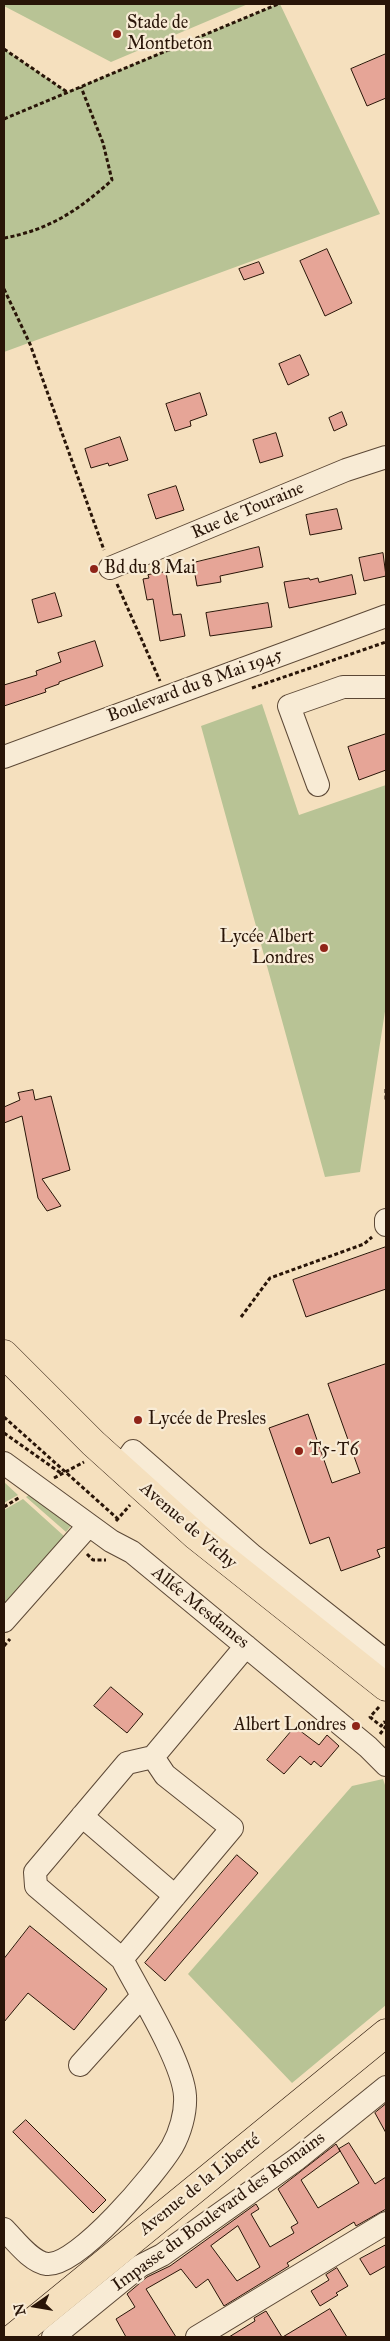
<!DOCTYPE html>
<html>
<head>
<meta charset="utf-8">
<style>
  body { margin:0 }
  #map { position:relative; width:390px; height:2341px; overflow:hidden; background:#f5e0be; font-family:"IM FELL Great Primer",serif }
  canvas { display:block }
  .frame { position:absolute; inset:0; border:5px solid #291508; pointer-events:none }
  .north { position:absolute; left:10px; top:2281px; width:50px; height:50px; -webkit-text-stroke:4px #f8ebd5; paint-order:stroke; rotate:257deg; font-size:14px; font-weight:700; line-height:20px; text-align:center; color:#291508 }
  .north::after { content:''; display:block; margin:auto; width:18px; height:22px; background:#291508; clip-path:polygon(50% 0,100% 100%,50% 72%,0 100%) }
</style>
</head>
<body>
<div id="map">
<canvas width="390" height="2341"></canvas>
<div class="frame"></div>
<div class="north">N</div>
</div>
<script>
const ctx = document.querySelector('canvas').getContext('2d');
ctx.lineJoin = 'round';
function paint(path, color) { ctx.fillStyle = color; ctx.fill(path, 'evenodd'); }
function strokePath(path, color, width, dash) { ctx.strokeStyle = color; ctx.lineWidth = width; ctx.lineCap = dash ? 'butt' : 'round'; ctx.setLineDash(dash || []); ctx.stroke(path); }
function write(font, color, halo, rows, align = 'center') {
  ctx.font = font + ' "IM FELL Great Primer",serif'; ctx.lineWidth = 4.5; ctx.setLineDash([]); ctx.textBaseline = 'middle'; ctx.strokeStyle = halo; ctx.fillStyle = color; for (const [text, x, y, turn = 0] of rows) {
    ctx.save(); ctx.translate(x, y); ctx.rotate((+turn || 0) * Math.PI / 180); ctx.textAlign = isNaN(turn) ? turn : align; if (halo) ctx.strokeText(text, 0, 0); ctx.fillText(text, 0, 0); ctx.restore();
  }
}
paint(new Path2D(`
  M 4,4 L 248,4 L 111,62 L 4,6 Z
  M 278,4 L 280,4 L 380,214 L 4,352 L 4,49 L 67,92 Z
  M 262,704 L 299,815 L 386,785 L 386,1005 L 360,1172 L 325,1177 L 201,726 Z
  M 4,1482 L 18,1495 L 4,1503 Z
  M 32,1493 L 73,1523 L 66,1532 L 26,1497 Z
  M 23,1499 L 64,1536 L 4,1604 L 4,1510 Z
  M 383,1779 L 386,1788 L 386,2005 L 292,2083 L 188,1974 L 352,1786 Z`), '#b8c395');
const building = new Path2D(`
  M 386,54 L 386,98 L 367,106 L 351,69 Z
  M 327,249 L 352,303 L 325,316 L 300,261 Z
  M 259,262 L 264,273 L 244,280 L 239,269 Z
  M 300,355 L 309,375 L 288,385 L 279,364 Z
  M 200,393 L 207,415 L 190,421 L 191,426 L 175,431 L 166,404 Z
  M 342,412 L 347,425 L 334,431 L 329,418 Z
  M 276,433 L 283,456 L 260,463 L 253,440 Z
  M 120,437 L 128,460 L 109,466 L 108,463 L 91,468 L 85,449 Z
  M 176,486 L 184,510 L 156,519 L 148,495 Z
  M 337,509 L 342,529 L 310,535 L 306,515 Z
  M 259,547 L 263,567 L 220,576 L 221,582 L 197,586 L 193,563 Z
  M 383,553 L 386,576 L 364,581 L 359,558 Z
  M 166,572 L 173,615 L 181,614 L 185,636 L 160,641 L 153,599 L 147,600 L 143,579 L 149,578 L 148,575 Z
  M 352,575 L 356,594 L 289,608 L 284,582 L 309,578 L 310,580 L 318,578 L 319,582 Z
  M 55,593 L 62,616 L 38,623 L 32,600 Z
  M 268,603 L 272,627 L 210,636 L 206,613 Z
  M 95,641 L 103,666 L 59,682 L 59,684 L 45,689 L 46,692 L 4,706 L 4,685 L 37,675 L 36,671 L 61,662 L 58,653 Z
  M 386,734 L 386,770 L 359,780 L 348,747 Z
  M 33,1090 L 35,1100 L 51,1096 L 70,1170 L 42,1179 L 61,1206 L 47,1211 L 38,1198 L 22,1116 L 4,1123 L 4,1107 L 20,1100 L 18,1093 Z
  M 386,1247 L 386,1289 L 306,1317 L 293,1280 Z
  M 386,1364 L 386,1547 L 377,1550 L 380,1557 L 341,1571 L 329,1537 L 310,1544 L 269,1428 L 308,1414 L 332,1483 L 360,1473 L 328,1384 Z
  M 111,1687 L 143,1714 L 127,1733 L 94,1706 Z
  M 295,1727 L 319,1745 L 327,1735 L 339,1746 L 321,1767 L 314,1761 L 311,1765 L 300,1756 L 284,1774 L 267,1760 Z
  M 237,1855 L 258,1873 L 165,1981 L 145,1963 Z
  M 30,1926 L 107,1989 L 74,2030 L 28,1993 L 4,2022 L 4,1959 Z
  M 386,2104 L 386,2133 L 375,2113 Z
  M 26,2120 L 106,2200 L 93,2213 L 13,2132 Z
  M 349,2143 L 375,2184 L 386,2177 L 386,2209 L 356,2226 L 354,2222 L 287,2263 L 289,2266 L 224,2306 L 208,2279 L 196,2288 L 181,2269 L 146,2289 L 176,2337 L 126,2337 L 116,2319 L 135,2307 L 127,2294 L 147,2277 L 170,2266 L 256,2204 L 259,2209 L 251,2214 L 270,2247 L 294,2233 L 291,2227 L 298,2223 L 278,2189 L 336,2144 L 340,2151 L 301,2180 L 318,2208 L 359,2183 L 339,2149 ZM 238,2226 L 260,2267 L 237,2281 L 211,2246 Z
  M 386,2245 L 386,2266 L 370,2275 L 360,2259 Z
  M 337,2268 L 348,2286 L 336,2293 L 338,2295 L 320,2306 L 311,2291 L 329,2280 L 326,2275 Z
  M 330,2309 L 347,2337 L 229,2337 L 255,2321 L 254,2318 L 266,2311 L 282,2337 Z`);
paint(building, '#e6a597');
strokePath(building, '#291508', 1);
const minor = new Path2D(`
  M 110,568 L 346,470 L 386,457
  M 4,757 L 386,616
  M 318,785 L 289,706 L 343,687 L 386,687
  M 386,1220 L 386,1225
  M 4,1463 L 111,1541 L 132,1552 L 368,1747 L 386,1765
  M 121,1468 L 133,1451 L 253,1556 L 386,1661
  M 4,1621 L 89,1525
  M 153,1757 L 165,1775 L 232,1828 L 122,1959 L 36,1886 L 35,1872 L 127,1763 L 153,1757 L 246,1646
  M 82,1816 L 175,1896
  M 80,2065 L 142,1996
  M 4,2229 C 15,2240 31,2262 47,2264 C 78,2267 156,2173 172,2147 C 180,2133 186,2113 185,2096 C 183,2062 139,1992 122,1959
  M 53,2337 L 140,2266 L 162,2255 L 297,2159 L 386,2087
  M 197,2337 L 386,2223`);
const major = new Path2D(`
  M 4,1354 L 93,1443 L 196,1536 L 386,1687
  M 14,2337 L 386,2033`);
strokePath(minor, '#5c4836', 24);
strokePath(major, '#291508', 29);
strokePath(new Path2D(`
  M 4,49 L 67,92
  M 4,119 L 278,4
  M 4,238 C 49,230 79,210 112,180 L 103,143 L 81,87
  M 4,289 L 30,344 L 104,550
  M 117,584 L 160,681
  M 252,688 L 386,642
  M 386,1089 L 386,1101
  M 241,1317 L 270,1278 L 364,1244 L 372,1237
  M 4,1417 L 118,1519
  M 4,1433 L 62,1474
  M 54,1478 L 84,1462
  M 4,1507 L 20,1497
  M 116,1521 L 130,1505
  M 87,1554 L 93,1560 L 106,1560
  M 4,1646 L 10,1639
  M 379,1707 L 370,1717 L 381,1726 L 384,1722 L 386,1723
  M 380,1734 L 386,1726`), '#291508', 3, [4, 2.5]);
strokePath(minor, '#f8ebd5', 22);
strokePath(major, '#f5e0be', 28);
for (const [x, y, r, color] of [
  [117,34,5,"#8f2418"],
  [94,569,5,"#8f2418"],
  [324,948,5,"#8f2418"],
  [138,1420,5,"#8f2418"],
  [299,1451,5,"#8f2418"],
  [356,1726,5,"#8f2418"]
]) { const dot = new Path2D(); dot.arc(x, y, r, 0, 2 * Math.PI); ctx.fillStyle = color; ctx.fill(dot); strokePath(dot, '#f8ebd5', 2); }
write('18px', '#291508', '#f8ebd5', [
  ["Stade de",127,24],
  ["Montbeton",127,45],
  ["Bd du 8 Mai",104,569],
  ["Lycée Albert",314,938,"right"],
  ["Londres",314,959,"right"],
  ["Lycée de Presles",148,1420],
  ["T5-T6",309,1451],
  ["Albert Londres",346,1726,"right"]
], 'left');
write('18px', '#291508', '#f8ebd5', [
  ["Rue de Touraine",248,511,-23],
  ["Boulevard du 8 Mai 1945",195,686,-20],
  ["Avenue de Vichy",188,1526,41],
  ["Allée Mesdames",200,1608,39],
  ["Avenue de la Liberté",200,2185,-39],
  ["Impasse du Boulevard des Romains",219,2212,-36]
]);
</script>
</body>
</html>
